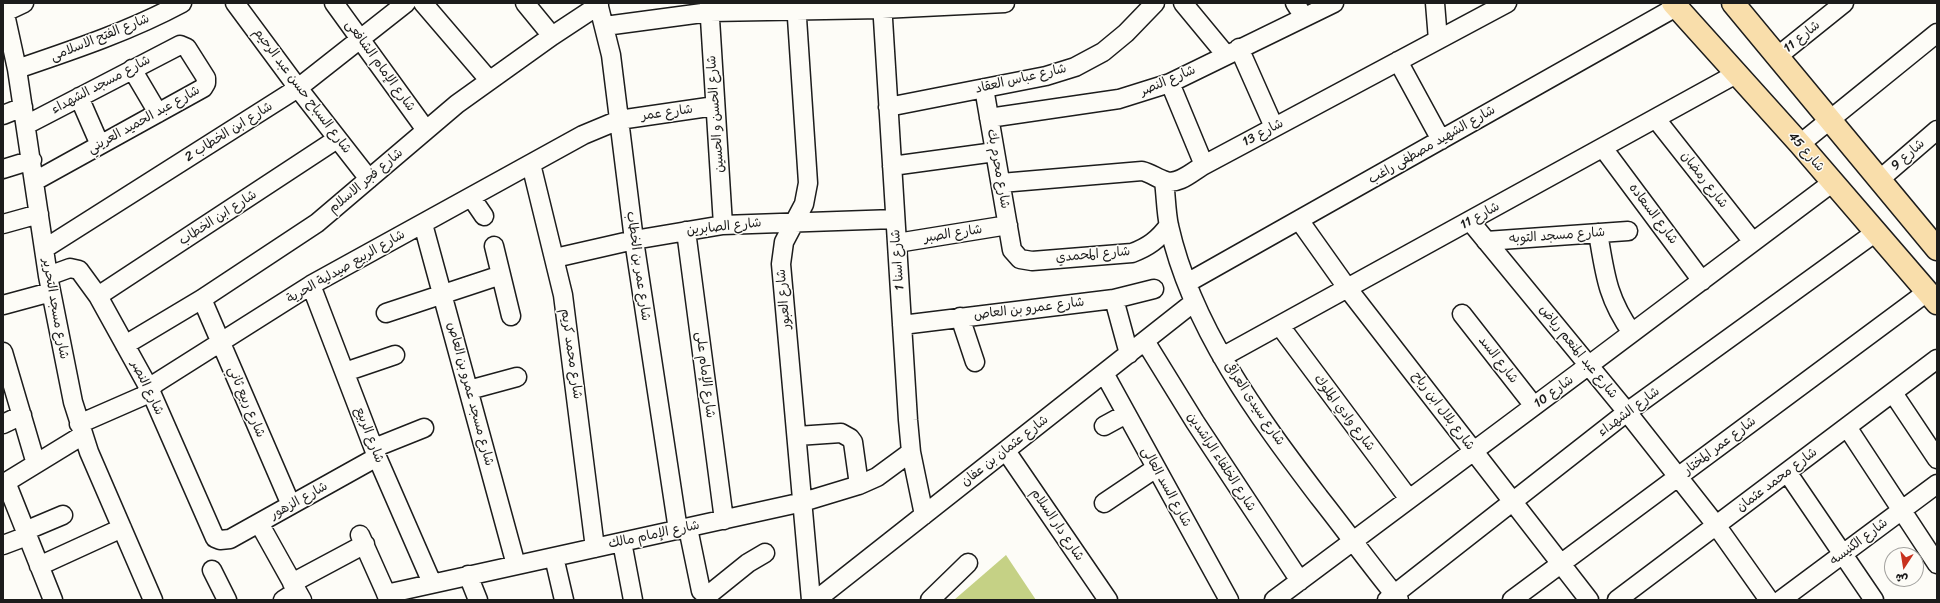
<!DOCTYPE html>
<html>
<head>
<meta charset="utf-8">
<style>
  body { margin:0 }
  #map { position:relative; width:1940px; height:603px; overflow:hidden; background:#fdfcf7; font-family:Sriracha,"Playpen Sans Arabic",sans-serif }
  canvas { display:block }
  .frame { position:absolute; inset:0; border:4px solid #1c1c1c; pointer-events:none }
  .north { position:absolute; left:1884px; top:547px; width:40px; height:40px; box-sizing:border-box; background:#fdfcf7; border:1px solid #a3a29f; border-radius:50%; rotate:192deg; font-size:11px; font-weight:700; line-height:16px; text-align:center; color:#1c1c1c }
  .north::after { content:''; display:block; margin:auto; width:14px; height:18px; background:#c8321e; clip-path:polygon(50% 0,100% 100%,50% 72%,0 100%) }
</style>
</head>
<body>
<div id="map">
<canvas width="1940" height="603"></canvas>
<div class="frame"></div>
<div class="north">ش</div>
</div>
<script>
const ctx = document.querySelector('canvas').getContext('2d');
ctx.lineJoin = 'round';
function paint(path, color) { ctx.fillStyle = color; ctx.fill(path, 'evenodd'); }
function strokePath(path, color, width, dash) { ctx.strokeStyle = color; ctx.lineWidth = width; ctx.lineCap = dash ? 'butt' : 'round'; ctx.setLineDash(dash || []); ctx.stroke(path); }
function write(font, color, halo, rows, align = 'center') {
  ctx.font = font + ' Sriracha,"Playpen Sans Arabic",sans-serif'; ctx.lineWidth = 3; ctx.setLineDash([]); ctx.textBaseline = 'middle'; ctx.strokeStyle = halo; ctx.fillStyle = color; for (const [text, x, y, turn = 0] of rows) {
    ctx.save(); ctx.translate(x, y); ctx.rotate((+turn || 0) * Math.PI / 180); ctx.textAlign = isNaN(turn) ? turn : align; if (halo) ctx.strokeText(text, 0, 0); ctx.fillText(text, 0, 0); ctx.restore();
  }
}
paint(new Path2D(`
  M 1006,555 L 1036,600 L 954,600 Z`), '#c5d185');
const minor = new Path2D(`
  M 235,3 L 298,88 L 369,179
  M 334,3 L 426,130
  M 423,3 L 489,80
  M 525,3 L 552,36
  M 598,3 L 611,55 L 634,240 L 678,530
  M 709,3 L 723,225
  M 796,3 L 808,183 L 804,204 L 784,242 L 781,264 L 811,600
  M 882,3 L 908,420 L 911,452 L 924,515
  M 1183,3 L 1226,55
  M 1295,3 L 1304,17
  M 1435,3 L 1438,40
  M 3,5 L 17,69 L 48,276 L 73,402 L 89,452 L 153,600
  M 5,12 L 24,3
  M 605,26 L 710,12 L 882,9 L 1005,3
  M 1239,48 L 1274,127
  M 1778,56 L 1844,3
  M 1398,61 L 1441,140
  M 17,69 C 73,50 130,31 182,3
  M 132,69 L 158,113
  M 1170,83 L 1204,165
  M 984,88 L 1012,250 L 1020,259 L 1032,261 L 1132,253 C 1148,247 1158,240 1169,225
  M 79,97 L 100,145
  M 888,107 L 1046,76 L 1075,67 L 1103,52 L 1126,33 L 1155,3
  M 3,115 L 23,107
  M 989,118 L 1119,99 L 1170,83 L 1334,3
  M 1656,119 L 1753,242
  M 26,125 L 180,45 L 187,48 L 206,78 L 206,83 L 203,88 L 35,181
  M 1800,144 L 1937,33
  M 1603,148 L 1702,281
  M 531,164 L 563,295 L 595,548
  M 892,166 L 995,152
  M 3,169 L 32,160
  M 1879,180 L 1937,130
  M 1164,181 C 1166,196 1166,212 1169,226 C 1192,328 1257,415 1319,497 C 1346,531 1371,566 1399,600
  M 1001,183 L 1142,171 C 1151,173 1158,179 1166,181 C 1179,185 1193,171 1204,165 L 1507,3
  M 471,197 L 484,216
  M 1299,220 L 1348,289 L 1589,600
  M 1470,221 L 1627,412 L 1716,525 L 1769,600
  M 3,224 L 39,214
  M 423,224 L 516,565
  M 686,231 L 724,520
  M 1598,233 C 1605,274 1607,298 1632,333
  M 1486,241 L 1628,231
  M 897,243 L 1008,225
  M 494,246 L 511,316
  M 44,249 L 298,88 L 406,3
  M 555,258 L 634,240 L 723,225 L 895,219
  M 48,276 L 70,268 L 79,270 L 98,296 L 150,390 L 215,538 L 220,540 L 230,539 L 377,457
  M 1187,283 L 1676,7
  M 311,285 L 377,457 L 432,583
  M 98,296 L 337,139
  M 202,299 L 291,505
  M 1114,299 L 1129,354
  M 3,305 L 51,292
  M 386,313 L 501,275
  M 1462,314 L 1534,406
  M 960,317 L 975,362
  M 902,325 L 1114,299 L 1154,289
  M 1280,326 L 1409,499
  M 1145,341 L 1195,422 L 1300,581
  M 125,345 L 202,299 L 317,223 L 457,104 L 552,36 L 599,5
  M 3,352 L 36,464
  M 1222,357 L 1736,74
  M 345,372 L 395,355
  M 1104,373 L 1229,600
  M 469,390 L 517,377
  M 1893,393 L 1937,459
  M 3,424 L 22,415
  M 79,424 L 143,396 L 156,383 L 311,285 L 583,135 L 619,120 L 715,106
  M 1104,426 L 1126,414
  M 1847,427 L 1937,564
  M 797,436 L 841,433 L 850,438 L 853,442 L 859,485
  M 374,448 L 424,428
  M 1006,451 L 1108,600
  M 1787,472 L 1874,600
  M 6,482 L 53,600
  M 3,484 L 83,435
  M 1104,503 L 1156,468
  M 259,523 L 302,600
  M 688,528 L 701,591 L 706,594 L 712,592 L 748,563 L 765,553
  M 25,531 L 63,515
  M 360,535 L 389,600
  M 622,542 L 633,600
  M 3,545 L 27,536
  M 554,557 L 564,600
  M 39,566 L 122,528
  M 212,570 L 227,600
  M 468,575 L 478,600
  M 292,583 L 365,544
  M 386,594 L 803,502 L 859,485 L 877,477 L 911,452
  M 283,600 L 297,591
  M 816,600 L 1194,302
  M 930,600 L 968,563
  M 1274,600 C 1461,461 1647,322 1833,182
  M 1387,600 L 1627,412 L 1876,232
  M 1512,600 L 1927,292
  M 1617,600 L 1937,359
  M 1781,600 L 1937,484`);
const primary = new Path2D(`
  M 1673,3 L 1800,144 L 1937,303
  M 1733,3 L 1937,249`);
strokePath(minor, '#1c1c1c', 21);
strokePath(primary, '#1c1c1c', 25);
strokePath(minor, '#fdfcf7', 18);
strokePath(primary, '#f9deab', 22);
write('13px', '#1c1c1c', '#fdfcf7', [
  ["شارع 11",1802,37,-39],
  ["شارع الفتح الاسلامى",100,38,-22],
  ["شارع الإمام الشافعى",380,66,54],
  ["شارع عباس العقاد",1021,79,-13],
  ["شارع النصر",1168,81,-23],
  ["شارع مسجد الشهداء",101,85,-28],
  ["شارع السباح حسن عبد الرحيم",302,91,53],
  ["شارع عمر",667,113,-8],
  ["شارع الحسن و الحسين",716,114,-94],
  ["شارع عبد الحميد العريني",144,120,-29],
  ["شارع ابن الخطاب 2",229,132,-32],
  ["شارع 13",1263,133,-28],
  ["شارع الشهيد مصطفى راغب",1432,145,-30],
  ["شارع 45",1806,152,49],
  ["شارع 9",1908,155,-41],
  ["شارع محرم بك",998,169,80],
  ["شارع رمضان",1704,180,52],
  ["شارع فجر الاسلام",366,181,-40],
  ["شارع السعاده",1653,214,53],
  ["شارع 11",1480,216,-29],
  ["شارع ابن الخطاب",218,218,-33],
  ["شارع الصابرين",724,227,-6],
  ["شارع الصبر",953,234,-9],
  ["شارع مسجد التوبه",1557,236,-4],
  ["شارع المحمدي",1093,255,-5],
  ["شارع اسنا 1",898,260,-94],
  ["شارع عمر بن الخطاب",638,266,82],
  ["شارع الربيع صيدلية الحرية",346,267,-30],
  ["شارع العبور",784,299,-95],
  ["شارع مسجد التحرير",55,309,80],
  ["شارع عمرو بن العاص",1029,309,-7],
  ["شارع عبد المنعم رياض",1578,352,51],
  ["شارع محمد كريم",571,354,82],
  ["شارع السد",1498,360,52],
  ["شارع الإمام على",705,375,83],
  ["شارع النصر",147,388,64],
  ["شارع 10",1554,392,-36],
  ["شارع مسجد عمرو بن العاص",470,394,75],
  ["شارع ربيع ثاني",246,402,67],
  ["شارع سيدى العراقى",1254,404,56],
  ["شارع بلال ابن رباح",1443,411,53],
  ["شارع الشهداء",1629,412,-37],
  ["شارع وادي الملوك",1344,413,53],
  ["شارع الربيع",369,435,69],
  ["شارع عمر المختار",1720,446,-37],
  ["شارع عثمان بن عفان",1005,451,-38],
  ["شارع الخلفاء الراشدين",1221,462,57],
  ["شارع محمد عثمان",1777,480,-37],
  ["شارع السد العالى",1166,487,61],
  ["شارع الزهور",299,501,-29],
  ["شارع دار السلام",1057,525,56],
  ["شارع الإمام مالك",654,535,-12],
  ["شارع الكنيسه",1859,542,-37]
]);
</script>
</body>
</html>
